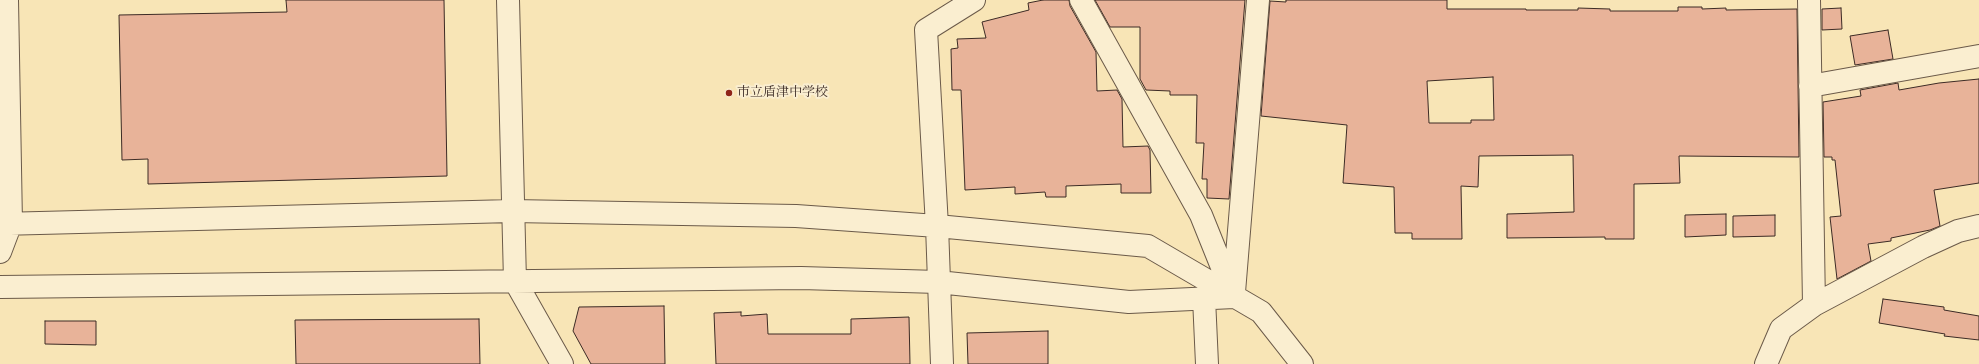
<!DOCTYPE html>
<meta charset="utf-8">
<style>
body{margin:0}
canvas{display:block;background:#f8e5b6}
</style>
<canvas width="1979" height="364"></canvas>
<script>
const context = document.querySelector('canvas').getContext('2d');
context.lineJoin = 'round';
function fillPath(path, color) {
  context.fillStyle = color;
  context.fill(path, 'evenodd');
}
function toPath(rows) {
  const path = new Path2D();
  for (const r of rows) {
    path.moveTo(r[0], r[1]);
    for (let i = 2; i < r.length; i += 2) path.lineTo(r[i], r[i + 1]);
  }
  return path;
}
function trace(path, color, width, dash) {
  context.strokeStyle = color;
  context.lineWidth = width;
  context.lineCap = dash ? 'butt' : 'round';
  context.setLineDash(dash || []);
  context.stroke(path);
}
function drawText(font, color, halo, rows, align = 'center') {
  context.font = font + ' "IM FELL French Canon","Noto Serif JP",serif';
  context.lineWidth = 4;
  context.setLineDash([]);
  context.textBaseline = 'middle';
  context.strokeStyle = halo;
  context.fillStyle = color;
  for (const [text, x, y, turn = 0] of rows) {
    context.save();
    context.translate(x, y);
    context.rotate((+turn || 0) * Math.PI / 180);
    context.textAlign = isNaN(turn) ? turn : align;
    if (halo) context.strokeText(text, 0, 0);
    context.fillText(text, 0, 0);
    context.restore();
  }
}
const building = toPath([
 [286,0,444,0,447,176,148,184,148,159,122,160,119,15,287,12,286,0],
 [1043,0,1069,0,1070,6,1096,52,1097,91,1117,90,1122,99,1123,147,1148,146,1150,150,1151,193,1121,193,1121,184,1066,186,1066,197,1046,197,1045,192,1015,194,1015,187,965,190,961,90,952,90,951,49,958,48,957,39,986,38,982,22,1029,10,1028,3,1043,0],
 [1095,0,1245,0,1229,199,1207,198,1207,179,1202,179,1204,143,1196,143,1197,95,1170,95,1170,91,1146,90,1140,79,1140,27,1110,27,1095,0],
 [1286,0,1447,0,1447,9,1526,9,1526,10,1578,10,1578,8,1610,9,1610,11,1678,11,1678,7,1702,7,1702,9,1726,8,1726,10,1797,9,1799,157,1679,156,1680,183,1634,184,1634,239,1605,239,1605,237,1507,238,1507,214,1574,212,1573,155,1479,156,1478,187,1461,186,1462,239,1412,239,1412,233,1395,233,1394,187,1343,183,1347,125,1261,116,1270,1,1286,2,1286,0],
 [1493,77,1494,120,1471,120,1471,123,1429,123,1427,81,1493,77],
 [1841,8,1842,29,1822,30,1822,9,1841,8],
 [1888,30,1893,59,1855,65,1850,36,1888,30],
 [1979,79,1979,183,1934,190,1940,226,1930,230,1891,238,1891,241,1868,244,1871,261,1837,279,1830,217,1841,216,1835,160,1832,160,1832,157,1824,157,1823,102,1861,96,1860,90,1898,83,1899,90,1939,83,1979,79],
 [1726,214,1726,235,1685,237,1685,215,1726,214],
 [1775,215,1775,236,1733,237,1733,216,1775,215],
 [1883,299,1944,307,1944,310,1979,316,1979,340,1944,336,1945,334,1879,323,1883,299],
 [664,306,665,364,591,364,573,331,579,307,664,306],
 [741,312,741,316,767,314,768,334,851,334,851,319,909,317,910,364,716,364,714,313,741,312],
 [479,319,480,364,296,364,295,320,479,319],
 [45,321,96,321,96,345,45,344,45,321],
 [1048,331,1048,364,968,364,967,333,1048,331]
]);
fillPath(building, '#e8b399');
trace(building, '#3c2b25', 1);
const minor = toPath([
 [508,0,515,281,562,364],
 [1081,0,1201,215,1234,297],
 [1809,0,1814,305],
 [1810,86,1979,56],
 [0,224,512,211,796,216,937,226,1148,246,1261,312,1302,364],
 [0,252,11,223,7,0],
 [0,287,801,278,938,282,1129,302,1234,297],
 [1234,292,1258,0],
 [1204,298,1207,364],
 [942,364,937,226,926,30,974,0],
 [1766,364,1781,329,1814,305,1923,247,1958,231,1979,226]
]);
trace(minor, '#6b5a49', 24);
trace(minor, '#faeed0', 22);
for (const [x, y, r, color] of [
 [729,93,4,"#8f2418"]
]) {
  const dot = new Path2D();
  dot.arc(x, y, r, 0, 2 * Math.PI);
  context.fillStyle = color;
  context.fill(dot);
  trace(dot, '#faeed0', 1.5);
}
drawText('13px', '#3c2b25', '#faeed0', [
 ["市立盾津中学校",737,93]
], 'left');
</script>
